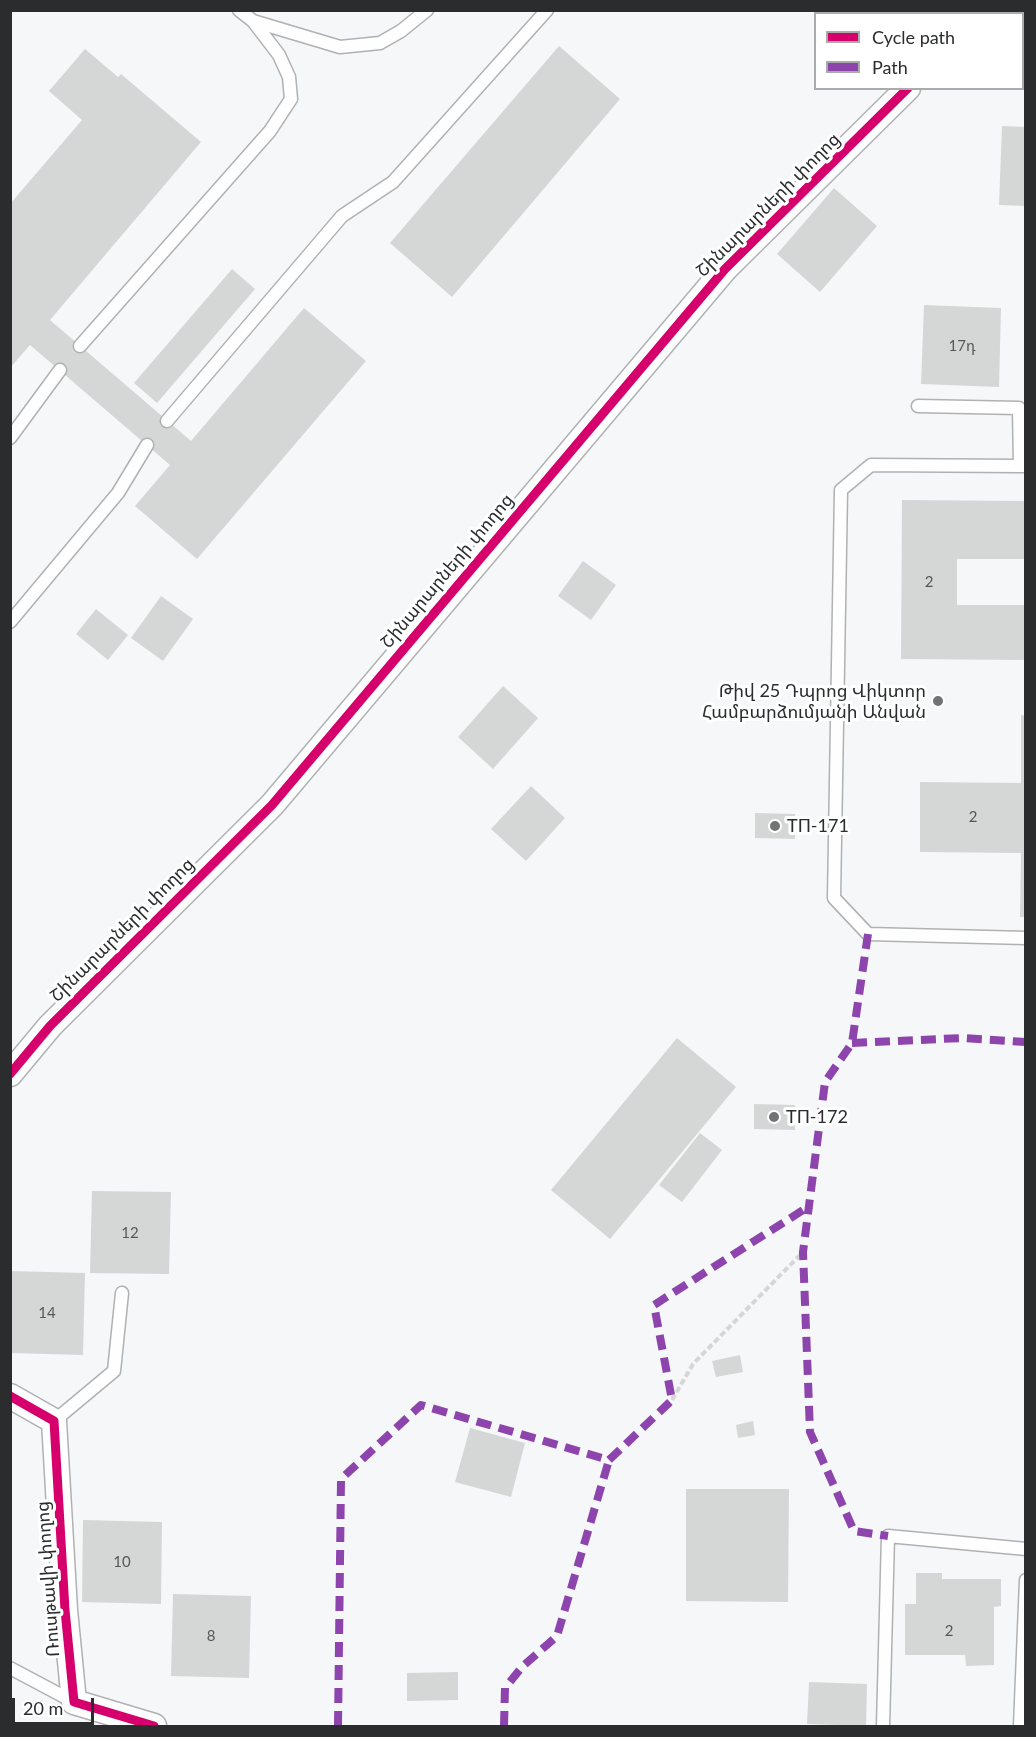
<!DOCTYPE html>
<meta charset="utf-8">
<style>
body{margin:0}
#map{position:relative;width:1036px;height:1737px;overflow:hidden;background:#f5f7f9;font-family:Lato,sans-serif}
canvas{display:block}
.frame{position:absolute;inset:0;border:12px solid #2a2c2d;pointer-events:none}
.legend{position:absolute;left:814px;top:12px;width:210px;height:78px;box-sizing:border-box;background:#fff;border:2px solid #aaabab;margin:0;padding:8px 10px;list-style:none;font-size:18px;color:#2a2c2d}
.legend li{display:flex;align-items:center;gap:12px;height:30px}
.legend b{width:30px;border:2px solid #aaabab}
.scale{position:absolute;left:12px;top:1698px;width:82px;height:27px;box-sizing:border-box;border:3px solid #2a2c2d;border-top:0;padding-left:8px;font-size:18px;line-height:21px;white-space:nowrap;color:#2a2c2d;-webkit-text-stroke:4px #fff;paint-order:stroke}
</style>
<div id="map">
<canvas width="1036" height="1737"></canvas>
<div class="frame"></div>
<ul class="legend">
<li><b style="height:8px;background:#d6006c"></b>Cycle path</li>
<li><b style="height:8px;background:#8e44ad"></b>Path</li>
</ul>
<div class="scale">20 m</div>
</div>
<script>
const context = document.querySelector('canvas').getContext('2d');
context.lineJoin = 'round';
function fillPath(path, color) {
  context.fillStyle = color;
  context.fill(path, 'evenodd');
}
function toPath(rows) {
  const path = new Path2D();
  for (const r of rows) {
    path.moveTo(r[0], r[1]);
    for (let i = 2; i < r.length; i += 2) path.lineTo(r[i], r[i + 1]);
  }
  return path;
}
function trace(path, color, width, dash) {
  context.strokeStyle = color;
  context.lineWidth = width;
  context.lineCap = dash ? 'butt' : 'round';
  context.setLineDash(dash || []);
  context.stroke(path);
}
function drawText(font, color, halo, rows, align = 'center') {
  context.font = font + ' Lato,"Noto Sans Armenian",sans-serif';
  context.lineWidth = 6;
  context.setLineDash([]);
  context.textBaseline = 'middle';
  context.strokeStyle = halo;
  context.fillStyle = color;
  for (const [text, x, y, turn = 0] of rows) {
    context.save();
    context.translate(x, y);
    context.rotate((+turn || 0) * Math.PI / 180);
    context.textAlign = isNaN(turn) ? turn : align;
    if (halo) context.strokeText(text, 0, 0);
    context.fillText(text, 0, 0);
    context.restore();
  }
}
fillPath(toPath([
 [559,46,620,99,452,297,390,243],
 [85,49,118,77,121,74,201,142,50,320,191,441,304,308,366,361,197,559,135,506,170,465,30,345,10,368,10,204,82,120,49,91],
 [1002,126,1026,127,1026,206,999,205],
 [834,188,877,226,820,292,777,254],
 [232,269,255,289,157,403,134,383],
 [924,305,1001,308,999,387,921,384],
 [902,500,1026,501,1026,559,957,559,957,605,1026,605,1026,660,901,659],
 [583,561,616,585,591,620,558,596],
 [161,596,193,619,163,661,131,638],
 [96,609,128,635,108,660,76,634],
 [503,686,538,718,493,769,458,737],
 [1021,715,1026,716,1026,917,1020,917,1021,853,920,852,920,782,1021,783],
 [531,786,565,818,526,861,491,829],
 [755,813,795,814,795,839,755,838],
 [677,1038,736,1087,610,1239,551,1190],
 [754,1104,795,1105,795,1130,754,1129],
 [700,1133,722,1150,682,1202,659,1185],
 [92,1191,171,1192,169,1274,90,1273],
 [10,1271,85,1273,83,1355,10,1353],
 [740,1355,743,1372,716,1377,712,1361],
 [753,1421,755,1435,738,1438,736,1425],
 [470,1428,525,1443,511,1497,455,1482],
 [686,1489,789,1489,788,1602,686,1601],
 [83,1520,162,1522,161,1604,82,1602],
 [916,1573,942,1573,942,1579,1001,1579,1001,1606,994,1607,994,1665,966,1666,965,1655,905,1655,905,1604,916,1604],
 [173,1594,251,1596,249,1678,171,1676],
 [458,1672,458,1700,407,1701,407,1673],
 [809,1682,867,1684,866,1726,807,1724]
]), '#d5d7d7');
const lane = toPath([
 [253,21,340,47,380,43,401,31,427,10],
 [80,346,270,131,291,99,289,77,279,55,253,21,239,10],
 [918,406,1019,408,1020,466,1026,466],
 [167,421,342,216,393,182,547,10],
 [10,438,60,370],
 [1020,466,871,465,841,490,834,898,868,934,1026,938],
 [10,622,118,493,147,445],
 [54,1421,114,1371,122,1293],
 [10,1668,74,1702],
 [883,1726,888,1536,1026,1549],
 [1020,1726,1026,1580]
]);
const street = toPath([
 [984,14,987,10],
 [10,1074,50,1026,272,805,725,269,908,88],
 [10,1396,54,1421,65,1610,74,1702,154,1726]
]);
trace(lane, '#b0b1b3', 15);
trace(street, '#b0b1b3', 27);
trace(toPath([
 [672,1400,693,1364,803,1252]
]), '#d6d6d6', 4, [6, 3]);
trace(lane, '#fefefe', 12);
trace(street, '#fefefe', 24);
trace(toPath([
 [868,934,852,1043,825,1082,803,1252,810,1432,854,1531,888,1536],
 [852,1043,963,1038,1026,1042],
 [338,1726,341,1479,421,1405,609,1460,672,1400,654,1305,811,1205],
 [504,1726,505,1688,522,1667,557,1636,609,1460]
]), '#8e44ad', 8, [15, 8]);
trace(toPath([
 [10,1074,50,1026,272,805,725,269,908,88],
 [10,1396,54,1421,65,1610,74,1702,154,1726]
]), '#d6006c', 9);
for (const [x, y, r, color] of [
 [938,701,6,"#717374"],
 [775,826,6,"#717374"],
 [774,1117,6,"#717374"]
]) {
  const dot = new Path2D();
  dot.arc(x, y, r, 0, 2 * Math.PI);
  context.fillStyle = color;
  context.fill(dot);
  trace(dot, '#fff', 2);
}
drawText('15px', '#555758', null, [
 ["17դ",962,346],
 ["2",929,582],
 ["2",973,817],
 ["12",130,1233],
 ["14",47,1313],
 ["10",122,1562],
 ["2",949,1631],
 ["8",211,1636]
]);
drawText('18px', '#2a2c2d', '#fff', [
 ["Շինարարների փողոց",768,205,-45],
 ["Շինարարների փողոց",447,571,-50],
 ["Շինարարների փողոց",122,930,-45],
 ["Ռուսթավի փողոց",48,1579,-94]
]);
drawText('18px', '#2a2c2d', '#fff', [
 ["Թիվ 25 Դպրոց Վիկտոր",926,691,"right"],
 ["Համբարձումյանի Անվան",926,712,"right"],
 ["ТП-171",787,826],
 ["ТП-172",786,1117]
], 'left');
</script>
